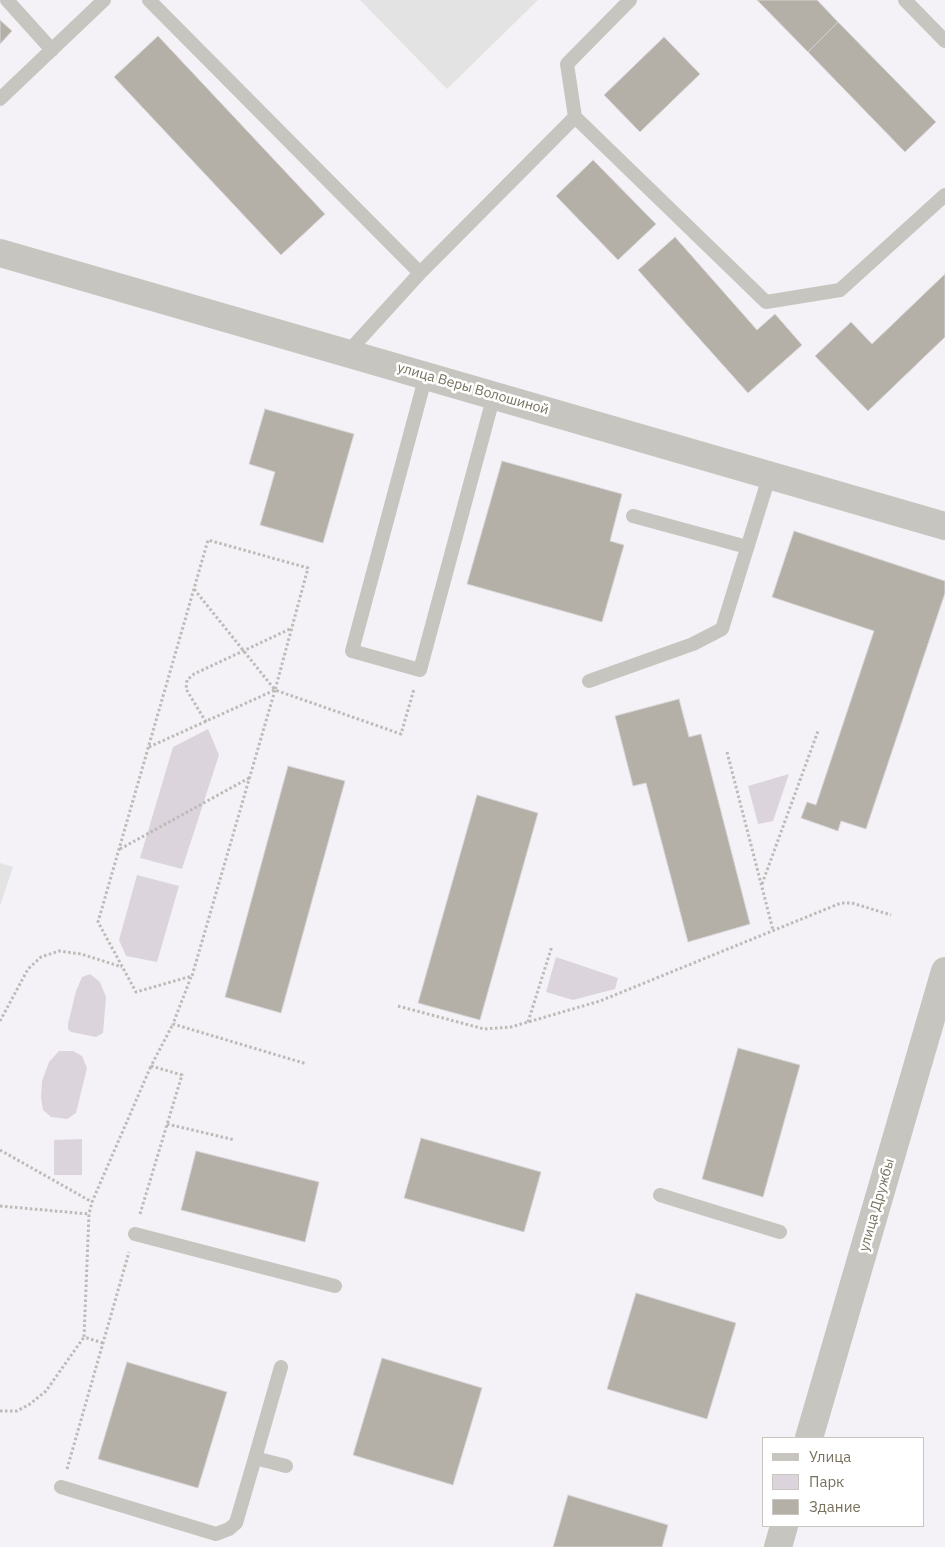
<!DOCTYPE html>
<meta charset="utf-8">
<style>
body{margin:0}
#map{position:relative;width:945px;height:1547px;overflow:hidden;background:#f4f2f6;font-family:"IBM Plex Sans",sans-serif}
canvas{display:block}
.legend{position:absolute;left:762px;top:1437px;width:162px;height:90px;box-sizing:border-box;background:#fff;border:1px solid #c9c6bf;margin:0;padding:6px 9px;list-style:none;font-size:15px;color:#77715e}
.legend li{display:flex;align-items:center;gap:10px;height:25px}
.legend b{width:25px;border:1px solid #c9c6bf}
</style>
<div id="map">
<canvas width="945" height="1547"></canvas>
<ul class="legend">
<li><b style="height:6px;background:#c6c5bf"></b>Улица</li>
<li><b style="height:14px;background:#dcd4dc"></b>Парк</li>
<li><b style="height:14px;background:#b4b0a7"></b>Здание</li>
</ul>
</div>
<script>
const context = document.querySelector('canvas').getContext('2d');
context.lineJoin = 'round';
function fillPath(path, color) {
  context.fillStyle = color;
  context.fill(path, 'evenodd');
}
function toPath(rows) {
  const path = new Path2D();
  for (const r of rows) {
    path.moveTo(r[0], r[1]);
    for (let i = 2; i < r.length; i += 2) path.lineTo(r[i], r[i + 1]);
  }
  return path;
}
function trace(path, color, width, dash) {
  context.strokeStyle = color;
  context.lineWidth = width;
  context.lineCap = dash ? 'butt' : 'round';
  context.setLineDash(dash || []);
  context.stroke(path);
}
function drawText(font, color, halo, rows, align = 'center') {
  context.font = font + ' "IBM Plex Sans",sans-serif';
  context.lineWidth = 5;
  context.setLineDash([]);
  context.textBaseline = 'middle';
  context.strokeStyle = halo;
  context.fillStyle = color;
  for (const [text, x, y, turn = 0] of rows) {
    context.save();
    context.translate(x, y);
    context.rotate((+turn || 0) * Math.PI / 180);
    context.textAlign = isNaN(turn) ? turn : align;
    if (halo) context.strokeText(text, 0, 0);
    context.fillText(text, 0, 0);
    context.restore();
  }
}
fillPath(toPath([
 [360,0,538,0,447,89],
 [0,863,13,867,0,906]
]), '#e4e3e3');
fillPath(toPath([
 [208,729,219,755,182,869,140,858,173,747],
 [789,774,773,821,758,824,748,786],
 [137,875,179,886,157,962,126,956,119,940],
 [556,957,618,978,615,989,573,1000,546,992],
 [90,974,100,982,106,997,103,1033,96,1037,71,1032,68,1029,68,1024,76,991,82,977],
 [59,1051,73,1051,82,1056,87,1068,76,1113,67,1119,51,1117,43,1110,41,1098,42,1081,49,1062],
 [82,1139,82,1175,54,1175,54,1140]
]), '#dcd4dc');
const building = toPath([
 [757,0,817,0,838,22,808,52,757,0],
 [0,20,12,31,0,44,0,20],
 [838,22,936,122,905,152,808,52,838,22],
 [158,36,325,214,281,255,114,77,158,36],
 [664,37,700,74,640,132,604,95,664,37],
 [593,160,656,224,618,260,556,196,593,160],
 [675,237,757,330,775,314,802,345,748,393,638,270,675,237],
 [945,274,945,337,868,411,815,356,851,322,872,344,945,274],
 [265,409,354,434,323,543,260,525,275,472,249,464,265,409],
 [502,461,622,494,610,541,624,545,602,622,467,584,502,461],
 [794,531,945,581,945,593,866,829,841,821,838,831,801,818,807,802,816,805,874,631,772,597,794,531],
 [679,699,689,737,701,734,750,924,688,942,646,783,633,786,615,716,679,699],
 [288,766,345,781,281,1013,225,997,288,766],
 [477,795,538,813,480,1020,418,1003,477,795],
 [738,1048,800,1065,763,1197,702,1179,738,1048],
 [421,1138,541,1172,524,1232,404,1198,421,1138],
 [196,1151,319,1182,305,1242,181,1210,196,1151],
 [636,1293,736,1323,707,1419,607,1389,636,1293],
 [382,1358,482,1388,453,1485,353,1455,382,1358],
 [127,1362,227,1392,198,1488,98,1459,127,1362],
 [568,1495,668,1525,662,1547,553,1547,568,1495]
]);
fillPath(building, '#b4b0a7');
trace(building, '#d6d5d7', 1);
trace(toPath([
 [275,690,192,976,136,992,98,922,208,540,308,568,275,690,401,734,414,689],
 [206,722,186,689,187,680,194,674,292,628],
 [149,747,275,690,194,589],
 [727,752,773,930],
 [120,849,249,778],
 [762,884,818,731],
 [191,977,173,1024,307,1064],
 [398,1006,484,1029,511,1027,600,1001,841,903,852,903,891,915],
 [0,1021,28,969,41,957,59,951,81,954,122,967],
 [528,1022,552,946],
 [167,1124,235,1140],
 [0,1150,92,1202],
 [0,1206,89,1214],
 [140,1214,182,1075,151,1066,173,1024],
 [103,1343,84,1337,89,1214,92,1202,151,1066],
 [0,1411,17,1411,30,1404,46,1391,84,1337],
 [67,1469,129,1252]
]), '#bcbbb7', 3, [2.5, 2.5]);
trace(toPath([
 [7,0,52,50],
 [149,0,420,273],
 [905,0,945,41],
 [0,99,104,0],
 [575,117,766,302,840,290,945,195],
 [348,352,420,273,575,117,567,64,630,0],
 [426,375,352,651,420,670,494,395],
 [633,516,747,547],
 [589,681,693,644,722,629,770,474],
 [660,1195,780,1232],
 [135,1234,335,1286],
 [281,1367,255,1458,286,1466],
 [61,1487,216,1534,229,1529,236,1523,255,1458]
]), '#c6c5bf', 14);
trace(toPath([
 [0,253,945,526],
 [809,1438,945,971],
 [778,1547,784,1526]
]), '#c6c5bf', 28);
drawText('14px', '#77715e', '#fff', [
 ["улица Веры Волошиной",473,389,16],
 ["улица Дружбы",877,1205,-74]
]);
</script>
